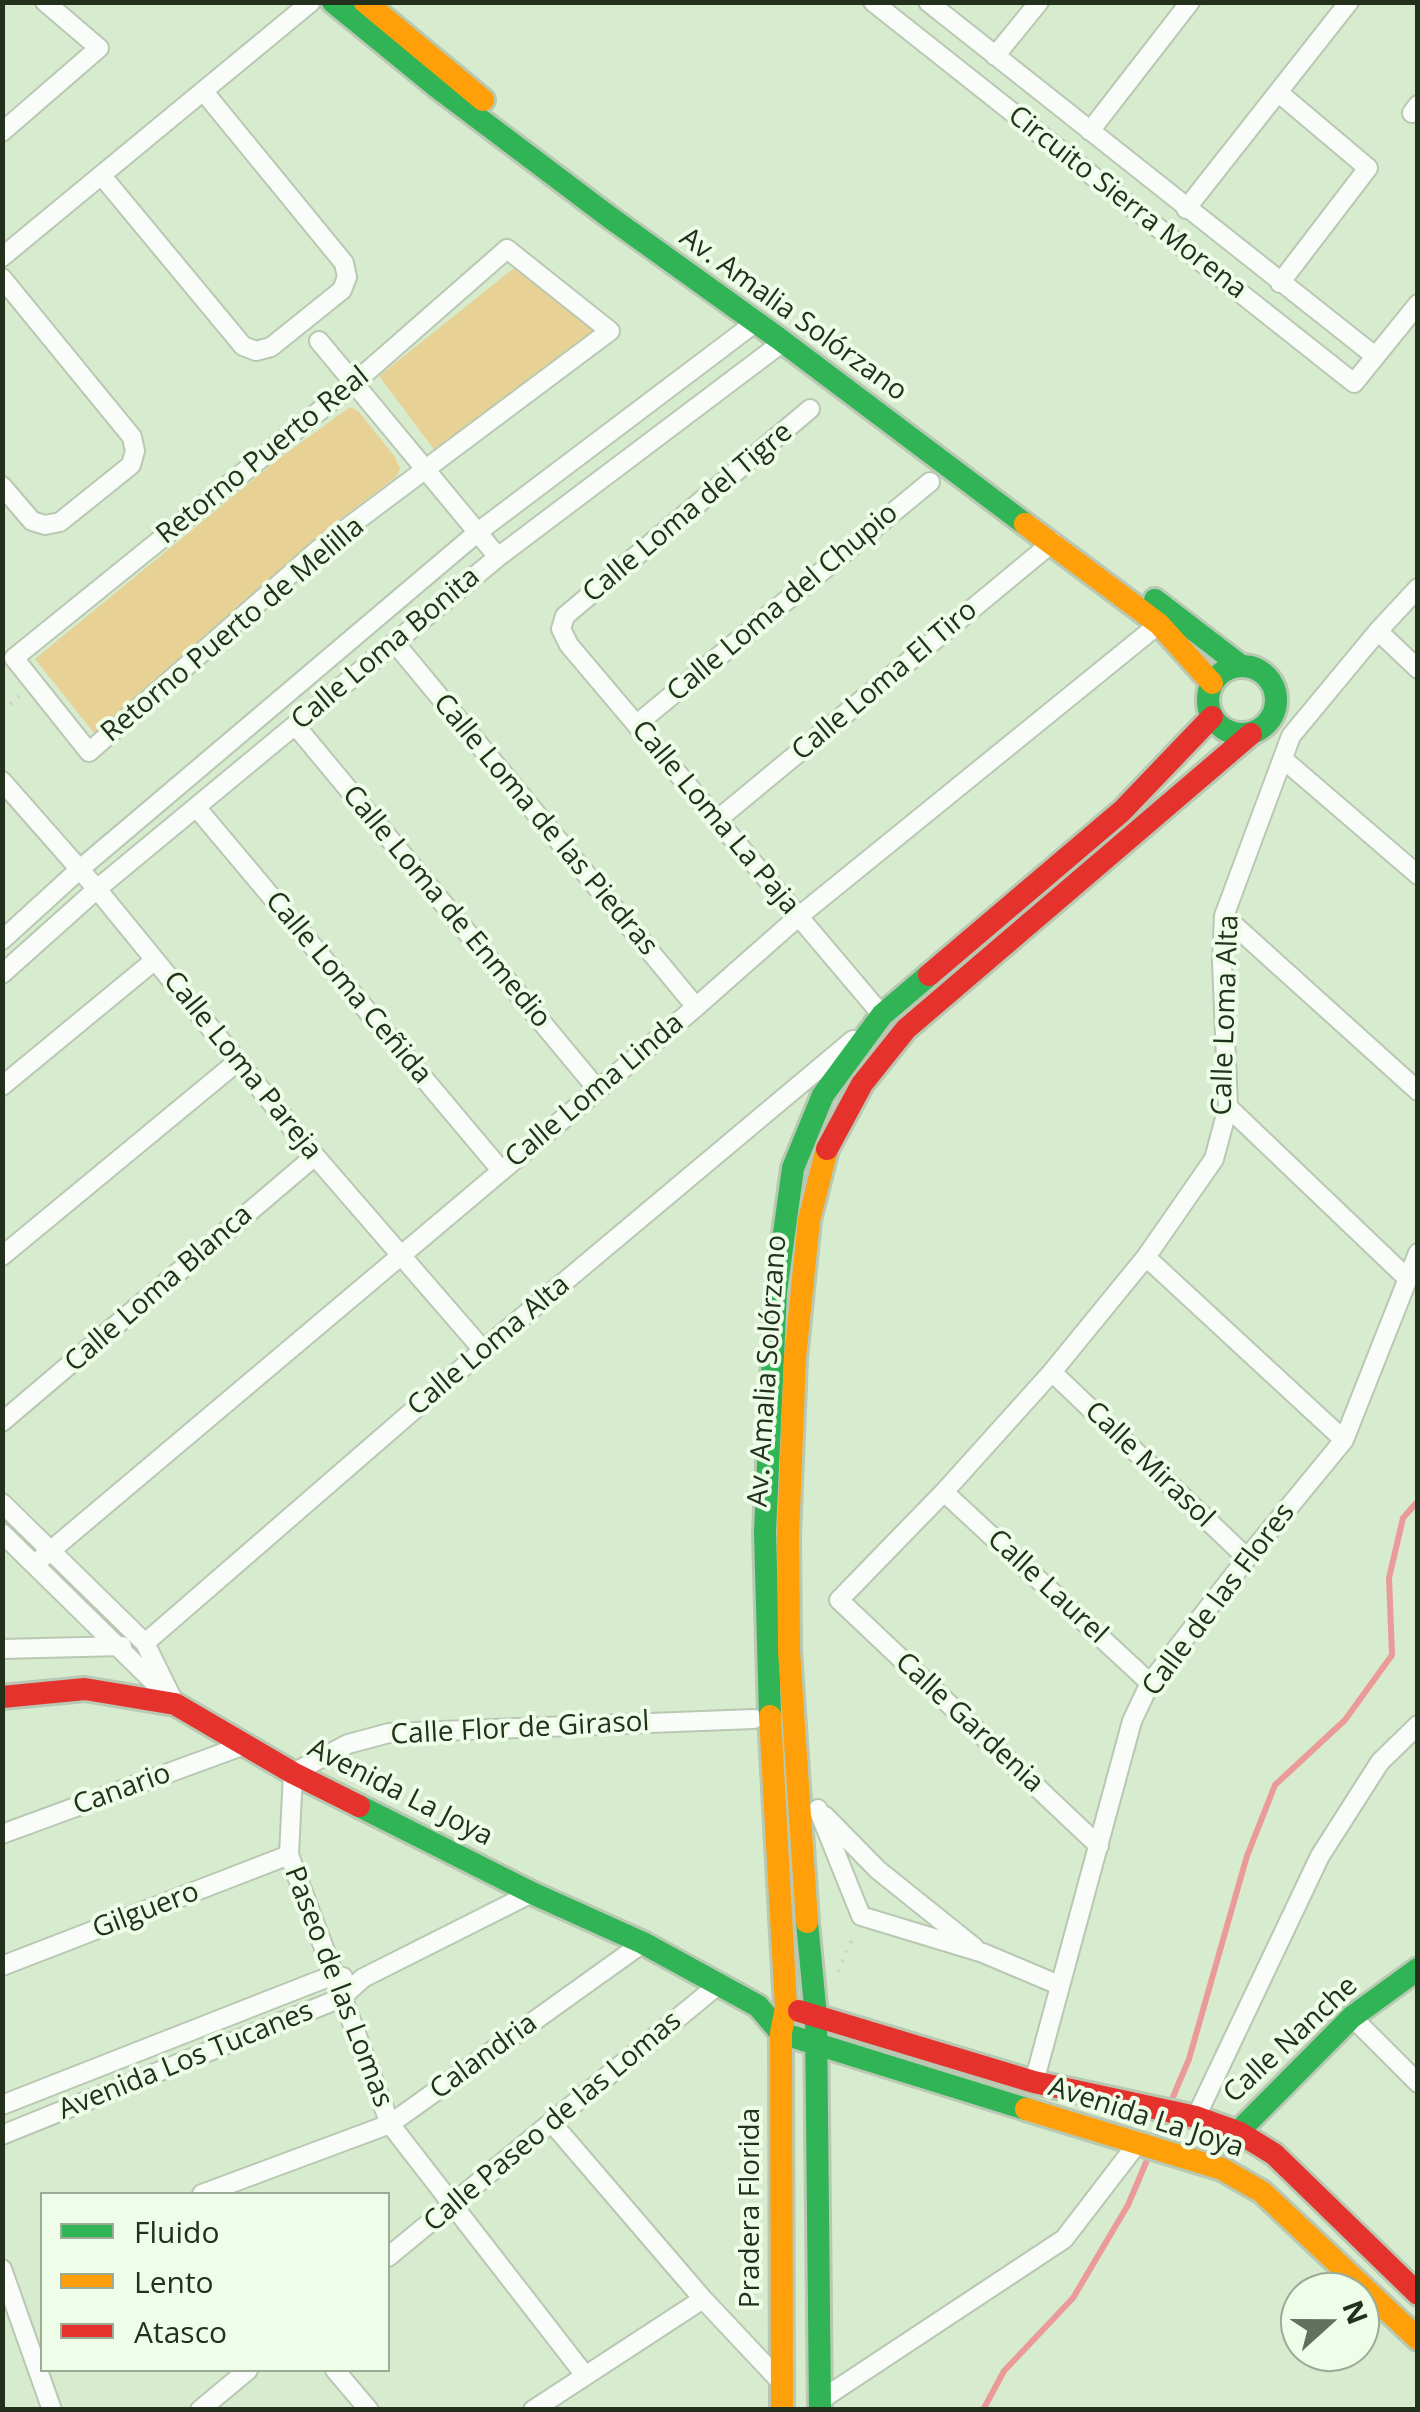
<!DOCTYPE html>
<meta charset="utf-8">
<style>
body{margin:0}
#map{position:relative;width:1420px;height:2412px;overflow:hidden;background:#d7ebcf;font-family:"Open Sans",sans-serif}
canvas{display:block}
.frame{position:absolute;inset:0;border:5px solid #22301c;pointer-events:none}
.legend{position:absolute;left:40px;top:2192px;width:350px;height:180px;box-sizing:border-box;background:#eefde8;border:2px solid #9cab96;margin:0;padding:12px 18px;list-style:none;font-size:30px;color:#22301c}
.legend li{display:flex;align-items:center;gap:20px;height:50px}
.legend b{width:50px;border:2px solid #9cab96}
.north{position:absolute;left:1280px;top:2272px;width:100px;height:100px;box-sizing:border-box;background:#eefde8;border:2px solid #9cab96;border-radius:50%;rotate:69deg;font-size:28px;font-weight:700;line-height:40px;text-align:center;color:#22301c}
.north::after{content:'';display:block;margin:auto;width:35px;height:45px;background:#61715b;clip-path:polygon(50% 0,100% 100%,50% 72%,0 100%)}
</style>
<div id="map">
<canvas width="1420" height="2412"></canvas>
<div class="frame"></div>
<ul class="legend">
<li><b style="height:12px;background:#30b455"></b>Fluido</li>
<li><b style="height:12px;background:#ff9f0a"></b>Lento</li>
<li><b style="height:12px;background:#e5322d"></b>Atasco</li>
</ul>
<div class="north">N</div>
</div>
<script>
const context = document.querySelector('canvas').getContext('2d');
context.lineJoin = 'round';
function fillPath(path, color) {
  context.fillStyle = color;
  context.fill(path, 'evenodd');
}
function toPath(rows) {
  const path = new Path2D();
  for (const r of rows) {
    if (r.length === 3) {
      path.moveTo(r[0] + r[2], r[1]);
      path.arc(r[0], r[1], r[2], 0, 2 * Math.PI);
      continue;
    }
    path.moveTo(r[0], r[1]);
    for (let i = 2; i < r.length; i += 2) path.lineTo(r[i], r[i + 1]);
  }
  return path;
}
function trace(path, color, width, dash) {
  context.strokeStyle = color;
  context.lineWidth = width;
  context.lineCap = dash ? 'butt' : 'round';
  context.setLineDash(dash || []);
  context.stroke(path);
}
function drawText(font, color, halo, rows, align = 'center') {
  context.font = font + ' "Open Sans",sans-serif';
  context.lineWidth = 8;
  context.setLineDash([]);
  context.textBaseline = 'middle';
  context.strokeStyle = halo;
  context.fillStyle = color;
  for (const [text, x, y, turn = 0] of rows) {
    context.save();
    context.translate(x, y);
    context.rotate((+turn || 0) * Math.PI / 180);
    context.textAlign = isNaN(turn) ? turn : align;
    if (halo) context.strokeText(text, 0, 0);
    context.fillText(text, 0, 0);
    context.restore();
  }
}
fillPath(toPath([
 [518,265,596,329,436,452,379,376],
 [350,407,358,411,395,457,400,469,396,477,313,540,98,738,35,659,277,460]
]), '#e7d194');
trace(toPath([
 [1170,2104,1189,2059,1247,1856,1275,1785,1345,1720,1392,1655,1389,1578,1403,1518,1418,1501],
 [1154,2141,1165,2116],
 [983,2410,1004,2371,1073,2298,1128,2205,1150,2153]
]), '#ea9a98', 6);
const street = toPath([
 [873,2,1354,383,1418,304],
 [928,2,1375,356],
 [995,56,1039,2],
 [1279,93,1368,168,1280,283],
 [1412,113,1418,105],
 [1090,131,1190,2],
 [2,132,99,48,45,2],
 [102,176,243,346,256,351,271,347,342,290,347,277,344,263,204,92],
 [1186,209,1349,2],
 [507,249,610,331,319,549,89,752,14,658,354,383,507,249],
 [2,257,311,2],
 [2,278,132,437,135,451,131,465,60,522,45,525,32,521,2,486],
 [319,341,498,557],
 [810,409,565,616,561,629,569,645,882,1015,876,1020],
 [1378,631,1418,669],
 [395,643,696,1007],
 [637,724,930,482],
 [295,725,598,1090],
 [1283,759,1418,875],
 [2,781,97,889,315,1156,483,1350],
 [196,807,500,1169],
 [717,820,1053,542],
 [1224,916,1418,1091],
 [2,940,80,869,478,532,756,322],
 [2,974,97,889,498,557,783,342],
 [2,1086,155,960],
 [1228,1107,1408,1279],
 [2,1256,237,1062],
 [1146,1257,1344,1440],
 [1052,1372,1247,1558],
 [2,1422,315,1156],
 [944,1492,1150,1683],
 [2,1503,145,1643,175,1704],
 [2,1533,166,1694],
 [36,1563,696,1007,798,917,1159,624],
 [145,1643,483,1350,853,1040],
 [2,1649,122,1646],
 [818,1809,861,1916,983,1953,1059,1985],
 [825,1816,878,1870,974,1947],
 [2,1834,242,1746],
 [1099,1846,839,1600,944,1492,1052,1372,1146,1257,1214,1159,1228,1107,1222,962,1224,916,1291,736,1378,631,1418,588],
 [2,1966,289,1855],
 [1352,2017,1418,2083],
 [1034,2082,1132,1721,1150,1683,1247,1558,1344,1440,1418,1253],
 [2,2105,313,1983,332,1976,343,1977],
 [1196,2117,1320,1856,1380,1762,1418,1725],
 [552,2123,703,2299,781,2382],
 [2,2135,341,1998,363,1978,532,1893],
 [202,2194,390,2124,643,1943],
 [388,2257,718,1985],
 [2,2269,52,2410],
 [335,2370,369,2410],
 [584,2374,390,2124,289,1855,293,1773,348,1744,389,1733,754,1719],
 [819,2401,1064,2239,1137,2144],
 [200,2410,248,2370],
 [533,2410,703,2299]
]);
const fast = toPath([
 [333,2,437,87,608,216,778,338,1025,524],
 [1155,600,1241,666],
 [1242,700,34],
 [770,1716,765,1532,776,1292,793,1168,823,1095,882,1015,929,975],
 [359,1806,532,1893,643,1943,758,2006,781,2033,1026,2109],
 [807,1922,816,2017,820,2410],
 [1232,2146,1238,2132,1352,2017,1418,1969]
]);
const slow = toPath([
 [365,2,483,100],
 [1025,524,1159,624,1212,683],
 [770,1716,786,2007,781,2033,782,2410],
 [807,1922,789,1651,788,1536,795,1358,809,1220,827,1149],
 [1026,2109,1222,2169,1262,2192,1418,2339]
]);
const jam = toPath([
 [929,975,1122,811,1212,717],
 [827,1149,862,1084,906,1029,1251,734],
 [2,1697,85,1689,175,1704,293,1773,359,1806],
 [799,2011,1034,2082,1196,2117,1238,2132,1274,2154,1418,2294]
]);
trace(street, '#b8c8b2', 22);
trace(fast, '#b8c8b2', 28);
trace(slow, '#b8c8b2', 28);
trace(jam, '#b8c8b2', 28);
trace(toPath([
 [2,711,19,696],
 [838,1972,854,1935]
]), '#cdd2ca', 4, [2.5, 8]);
trace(street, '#f9fcf8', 18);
trace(fast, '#30b455', 22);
trace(slow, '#ff9f0a', 22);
trace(jam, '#e5322d', 22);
drawText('28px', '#22301c', '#eefde8', [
 ["Circuito Sierra Morena",1127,203,38],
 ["Av. Amalia Solórzano",793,315,36],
 ["Retorno Puerto Real",263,456,-39],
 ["Calle Loma del Tigre",688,513,-40],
 ["Calle Loma del Chupio",783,603,-40],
 ["Retorno Puerto de Melilla",233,630,-40],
 ["Calle Loma Bonita",386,649,-40],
 ["Calle Loma El Tiro",885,681,-40],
 ["Calle Loma La Paja",715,818,50],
 ["Calle Loma de las Piedras",545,825,50],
 ["Calle Loma de Enmedio",446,907,50],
 ["Calle Loma Ceñida",348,988,50],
 ["Calle Loma Alta",1226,1015,-88],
 ["Calle Loma Pareja",242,1066,51],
 ["Calle Loma Linda",595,1091,-40],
 ["Calle Loma Blanca",159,1289,-41],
 ["Calle Loma Alta",489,1346,-40],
 ["Av. Amalia Solórzano",768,1371,-86],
 ["Calle Mirasol",1149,1465,44],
 ["Calle Laurel",1047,1587,43],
 ["Calle de las Flores",1219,1600,-53],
 ["Calle Gardenia",969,1723,43],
 ["Calle Flor de Girasol",520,1729,-3],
 ["Canario",122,1790,-20],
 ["Avenida La Joya",400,1793,27],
 ["Gilguero",146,1911,-21],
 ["Paseo de las Lomas",338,1987,69],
 ["Calle Nanche",1291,2040,-43],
 ["Calandria",484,2057,-36],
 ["Avenida Los Tucanes",186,2061,-22],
 ["Avenida La Joya",1146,2118,18],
 ["Calle Paseo de las Lomas",553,2122,-40],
 ["Pradera Florida",751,2208,-90]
]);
</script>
